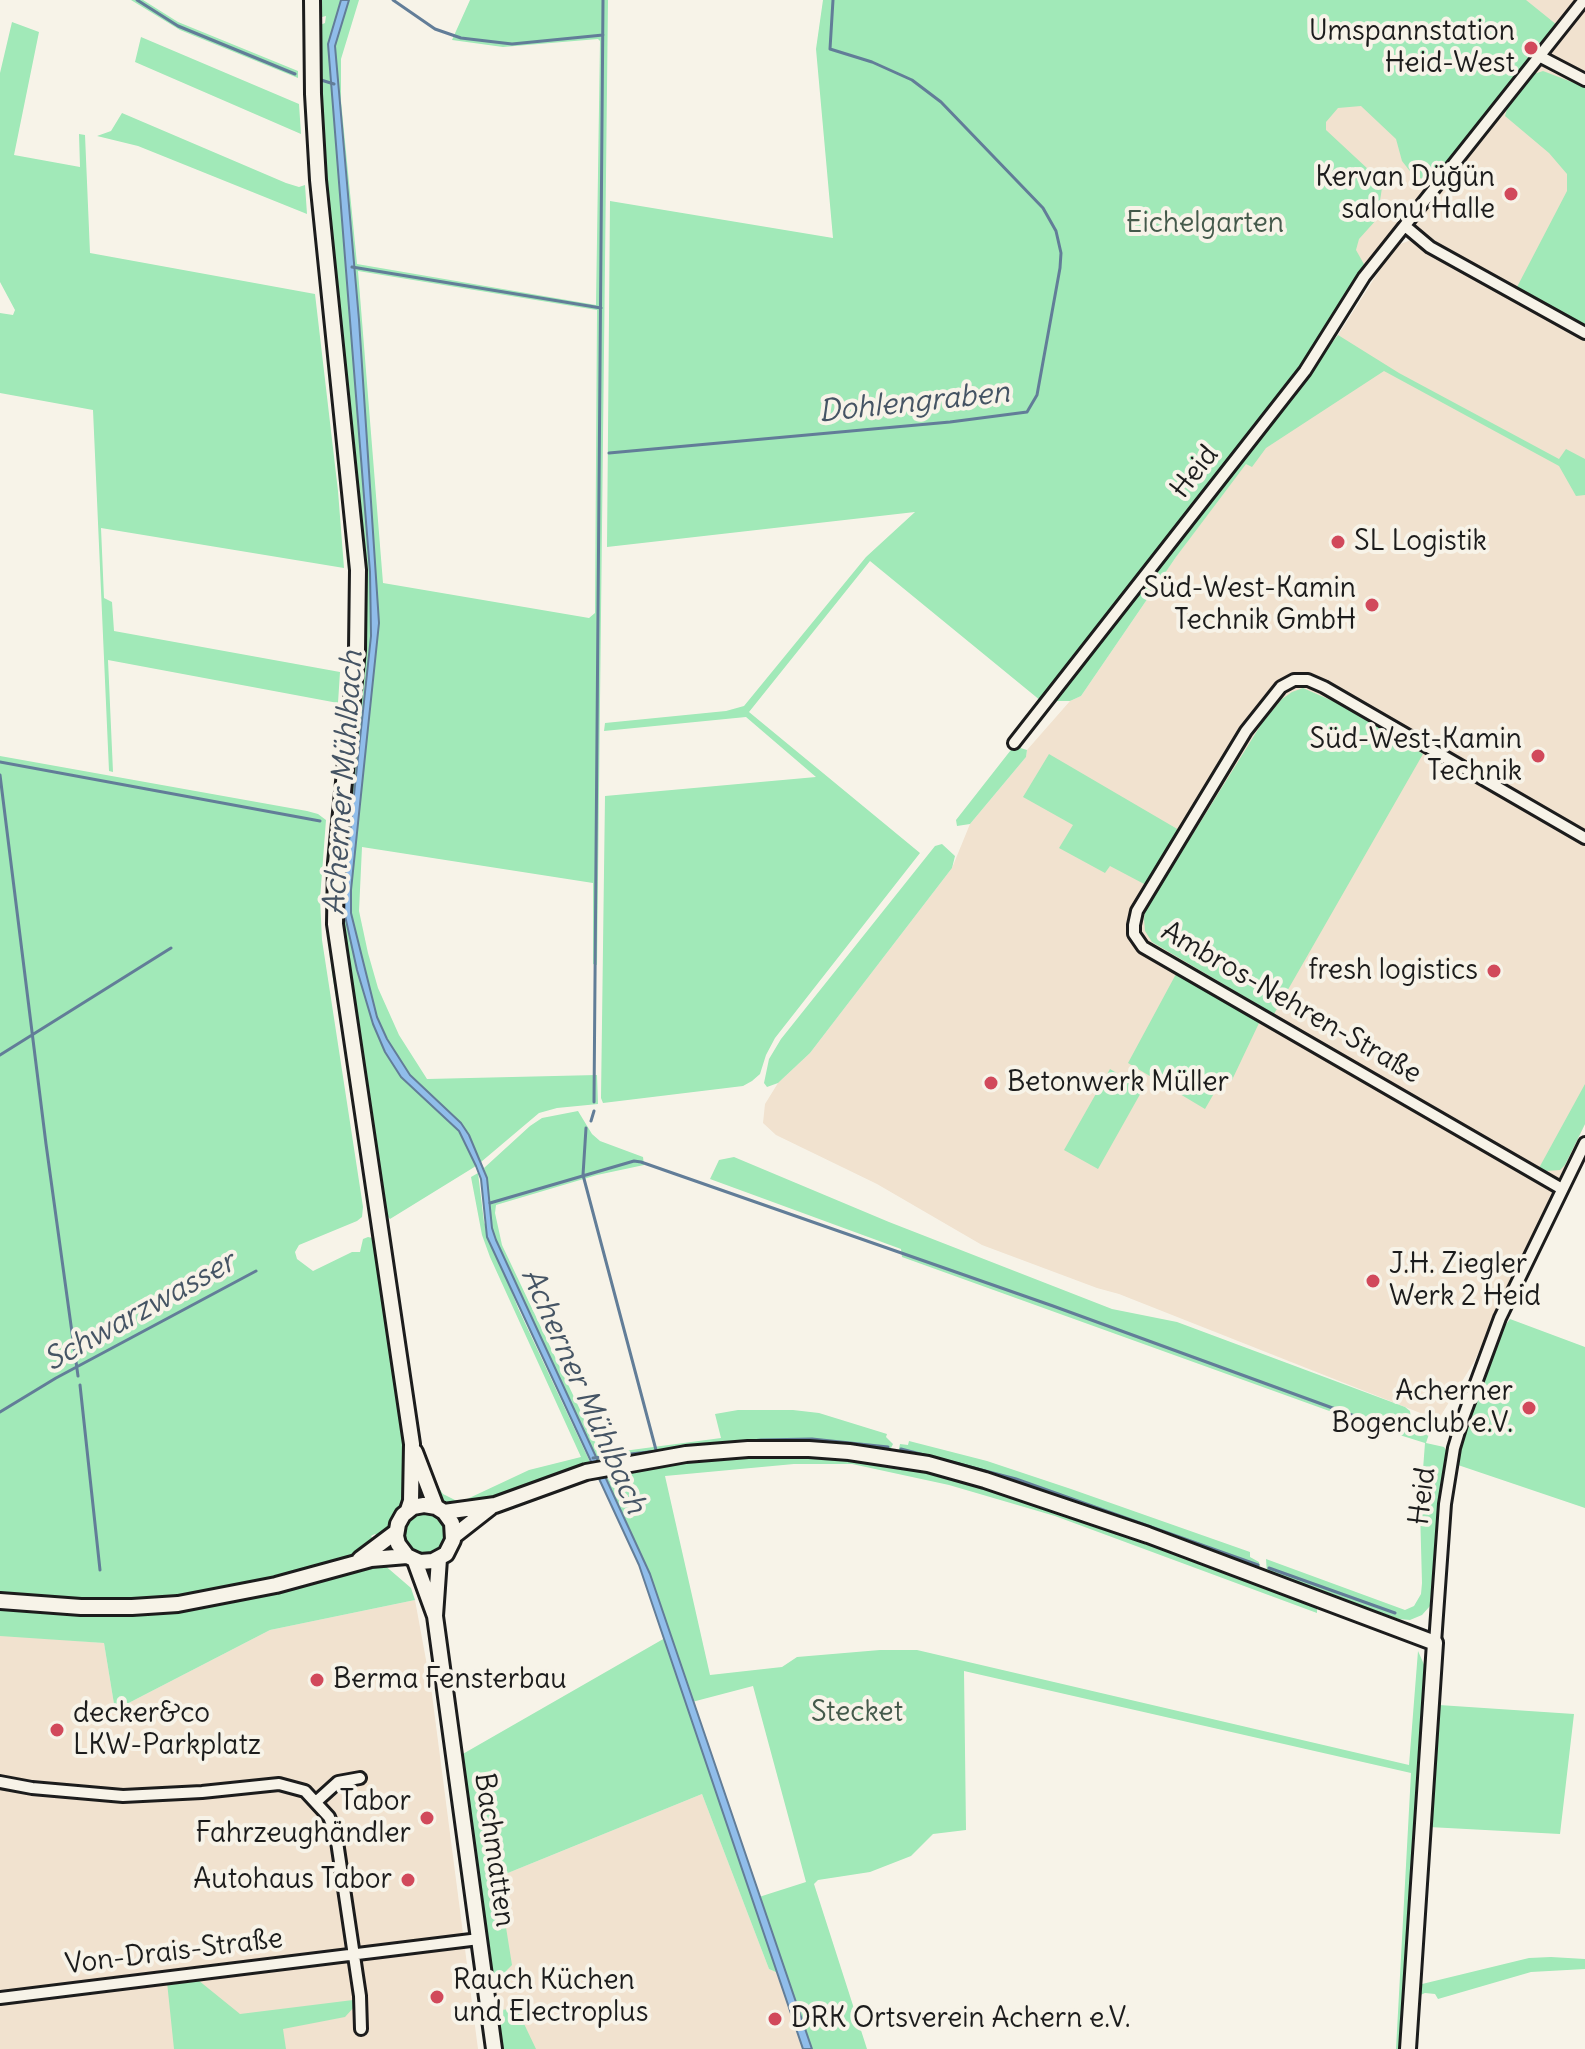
<!DOCTYPE html>
<meta charset="utf-8">
<style>
body{margin:0}
canvas{display:block;background:#f7f3e8}
</style>
<canvas width="1585" height="2049"></canvas>
<script>
const context = document.querySelector('canvas').getContext('2d');
context.lineJoin = 'round';
function fillPath(path, color) {
  context.fillStyle = color;
  context.fill(path, 'evenodd');
}
function toPath(rows) {
  const path = new Path2D();
  for (const r of rows) {
    if (r.length === 3) {
      path.moveTo(r[0] + r[2], r[1]);
      path.arc(r[0], r[1], r[2], 0, 2 * Math.PI);
      continue;
    }
    path.moveTo(r[0], r[1]);
    for (let i = 2; i < r.length; i += 2) path.lineTo(r[i], r[i + 1]);
  }
  return path;
}
function trace(path, color, width, dash) {
  context.strokeStyle = color;
  context.lineWidth = width;
  context.lineCap = dash ? 'butt' : 'round';
  context.setLineDash(dash || []);
  context.stroke(path);
}
function drawText(font, color, halo, rows, align = 'center') {
  context.font = font + ' Delius,sans-serif';
  context.lineWidth = 8;
  context.setLineDash([]);
  context.textBaseline = 'middle';
  context.strokeStyle = halo;
  context.fillStyle = color;
  for (const [text, x, y, turn = 0] of rows) {
    context.save();
    context.translate(x, y);
    context.rotate((+turn || 0) * Math.PI / 180);
    context.textAlign = isNaN(turn) ? turn : align;
    if (halo) context.strokeText(text, 0, 0);
    context.fillText(text, 0, 0);
    context.restore();
  }
}
fillPath(toPath([
 [1425,0,1585,0,1585,325,1444,248,1405,216,1365,266,1268,181],
 [1411,240,1431,255,1585,339,1585,1124,1474,1362,1438,1420,1119,1294,1097,1288,982,1245,877,1184,776,1135,763,1123,765,1104,778,1083,810,1053,952,868,970,824,1026,757,1027,750,1070,701,1081,696,1176,557,1338,335,1395,246],
 [415,1600,431,1687,478,2049,0,2049,0,1635,104,1643,115,1710,270,1630],
 [702,1794,769,1969,778,1973,803,2049,502,2049,495,1988,498,1877]
]), '#f1e2cf');
fillPath(toPath([
 [131,0,143,0,178,22,298,71,298,78,180,30],
 [303,0,309,0,327,311,355,611,333,848,372,1213,332,973,325,902,348,660,350,610,348,550,308,150],
 [315,0,341,0,328,44,370,572,371,636,344,888,373,1024,385,1052,401,1077,459,1131,476,1166,390,1219,384,1212,339,903,363,640,320,156,318,26,325,23,326,16,318,18],
 [349,0,359,0,341,59,341,101,357,264,596,305,600,41,598,39,503,47,452,40,470,0,608,0,597,965,593,964,593,883,362,847,359,911,368,953,378,988,399,1035,427,1079,597,1075,598,1104,557,1108,539,1113,481,1162,461,1123,409,1075,387,1039,377,1017,351,913,351,890,379,623,359,320,335,46],
 [358,271,597,310,595,613,589,618,383,583],
 [823,0,1526,0,1557,25,1436,175,1427,181,1413,175,1402,161,1396,139,1361,106,1338,108,1326,122,1326,130,1369,170,1382,188,1377,219,1359,239,1356,250,1365,266,1320,358,1338,335,1399,373,1559,459,1566,449,1585,459,1585,495,1576,496,1559,466,1384,371,1266,448,1252,467,1246,464,1176,557,1081,696,1070,701,1041,701,870,561,749,712,920,853,775,1038,766,1055,760,1074,752,1081,743,1086,603,1103,601,1098,605,796,816,777,746,717,604,731,605,723,726,711,744,706,866,557,915,512,607,547,610,201,833,238,816,49],
 [12,22,39,32,14,155,80,167,79,134,85,135,90,253,315,294,338,491,344,568,101,528,104,598,112,602,114,631,340,672,338,703,108,660,113,772,109,771,93,410,0,393,0,313,13,315,15,310,0,282,0,73],
 [141,37,299,104,301,134,135,62],
 [1543,71,1585,87,1585,325,1517,287,1567,191,1567,174,1549,153,1505,116,1507,109,1534,74],
 [122,113,286,183,299,187,305,185,307,214,138,146,97,136,111,131],
 [1303,688,1335,702,1423,754,1274,1014,1152,942,1145,931,1144,919,1145,911,1262,723,1282,699,1292,692],
 [1014,746,1027,750,1026,757,970,824,957,826,956,820],
 [1049,754,1179,830,1146,885,1110,866,1105,873,1059,848,1073,825,1023,797],
 [0,756,307,811,318,814,326,820,320,899,322,940,363,1207,362,1217,357,1221,299,1245,295,1252,297,1259,313,1271,352,1252,360,1252,363,1239,368,1237,377,1239,405,1423,408,1498,381,1539,375,1534,371,1536,376,1543,358,1553,332,1564,283,1577,178,1599,88,1602,0,1595],
 [942,844,955,856,952,868,810,1053,778,1083,767,1087,764,1083,769,1059,781,1039,935,846],
 [1176,974,1260,1021,1232,1080,1224,1076,1205,1109,1128,1063],
 [1110,1069,1143,1089,1098,1169,1064,1150],
 [1585,1084,1585,1124,1565,1165,1560,1170,1546,1171,1539,1168],
 [578,1111,592,1134,600,1141,643,1157,644,1165,597,1175,496,1205,495,1213,502,1245,601,1454,721,1438,715,1414,738,1410,793,1410,819,1413,887,1434,886,1437,893,1444,891,1448,887,1450,809,1442,671,1451,597,1460,496,1240,492,1228,487,1178,484,1168,530,1126,542,1118],
 [734,1157,889,1222,1112,1309,1177,1322,1405,1407,1410,1411,1411,1419,1409,1424,1403,1426,1429,1434,1426,1443,1444,1447,1448,1453,1437,1519,1430,1606,1422,1615,1410,1620,1399,1619,1267,1573,1266,1559,1405,1610,1414,1606,1421,1594,1422,1583,1420,1509,1425,1443,1371,1426,902,1257,901,1249,710,1179,719,1160],
 [478,1173,484,1222,518,1308,590,1462,491,1500,451,1509,438,1501,433,1479,443,1494,455,1500,465,1500,529,1470,581,1457,490,1257,482,1235,471,1177],
 [1510,1319,1585,1347,1585,1508,1458,1465,1464,1433,1481,1383,1504,1327],
 [909,1441,987,1461,1071,1489,1250,1552,1250,1557,1259,1562,1260,1567,1254,1569,898,1453,900,1444,908,1445],
 [761,1456,843,1456,941,1475,990,1489,1129,1535,1317,1605,1317,1613,1055,1516,949,1485,852,1464,794,1464,665,1476,710,1675,782,1667,797,1657,880,1650,917,1650,1409,1765,1418,1651,1426,1669,1402,2049,1396,2049,1411,1773,964,1671,966,1830,933,1834,911,1856,870,1872,818,1880,814,1884,867,2049,812,2049,759,1897,806,1882,753,1686,692,1702,650,1574,606,1477,675,1464],
 [425,1534,22],
 [382,1563,411,1588,415,1600,270,1630,115,1710,104,1643,0,1636,0,1607,97,1615,173,1611,259,1596],
 [665,1638,778,1973,769,1969,702,1794,498,1877,512,1965,506,1971,509,1988,495,1991,498,2010,517,2009,536,2049,499,2049,461,1755],
 [1439,1705,1574,1714,1560,1834,1429,1827,1436,1709],
 [1551,1957,1585,1959,1585,1969,1531,1972,1438,1999,1435,1994,1425,1993,1418,1996,1418,1985,1529,1958],
 [198,1980,240,2014,353,2000,354,2007,345,2017,283,2029,286,2049,174,2049,167,1982]
]), '#a1e9b8');
const water = toPath([
 [341,0,349,0,335,46,359,320,379,623,351,890,351,913,377,1017,387,1039,410,1075,461,1123,469,1135,487,1178,492,1228,496,1240,650,1574,812,2049,803,2049,639,1565,487,1237,481,1179,476,1166,459,1131,401,1077,385,1052,373,1024,357,970,344,911,344,888,371,636,370,572,328,44,341,0]
]);
fillPath(water, '#90bdea');
trace(water, '#627d98', 2);
trace(toPath([
 [137,0,178,26,295,74],
 [393,0,435,29,461,38,512,44,603,35],
 [321,80,334,84],
 [352,267,601,308],
 [609,453,950,422,1027,412,1037,395,1060,268,1061,253,1056,231,1043,208,941,102,912,80,872,62,830,49,833,0],
 [0,762,320,821],
 [0,775,46,1144,78,1376],
 [0,1055,171,948],
 [594,1102,603,0],
 [591,1121,594,1111],
 [586,1128,583,1175,656,1450],
 [490,1203,634,1161,641,1162,1053,1306,1371,1422],
 [80,1385,100,1570],
 [0,1412,56,1378,256,1271],
 [901,1449,1016,1479,1258,1565],
 [593,1458,761,1440,812,1439,888,1447],
 [1269,1568,1395,1613]
]), '#627d98', 3);
const street = toPath([
 [1539,56,1585,80],
 [1405,226,1430,247,1585,333],
 [1014,743,1305,371,1364,277,1584,0],
 [1562,1189,1143,947,1134,934,1134,925,1137,911,1246,731,1281,687,1294,680,1308,680,1324,687,1585,838],
 [1435,1643,1445,1504,1454,1448,1463,1418,1500,1318,1585,1143],
 [0,1782,32,1788,123,1796,202,1792,279,1784,305,1791,329,1817,336,1835,360,1996,361,2029],
 [317,1801,338,1782,360,1778],
 [0,1998,479,1939]
]);
const secondary = toPath([
 [312,0,313,94,318,180,358,570,357,650,336,863,335,924,412,1444,411,1501,408,1510],
 [415,1452,436,1507],
 [444,1512,495,1505,586,1472,686,1454,748,1449,809,1449,849,1452,928,1464,985,1480,1148,1535,1435,1643,1408,2049],
 [454,1536,491,1507],
 [360,1559,396,1532],
 [415,1561,435,1616,494,2049],
 [0,1601,81,1607,132,1607,178,1604,276,1585,371,1559,407,1556,420,1562,433,1561,446,1554,453,1540,452,1523,444,1512,436,1507,424,1505,413,1507,403,1515,398,1524,396,1536,398,1544,407,1556],
 [435,1616,439,1559]
]);
trace(street, '#1c1c1c', 16);
trace(secondary, '#1c1c1c', 20);
trace(street, '#f7f3e8', 10);
trace(secondary, '#f7f3e8', 14);
for (const [x, y, r, color] of [
 [1531,48,8,"#d1495b"],
 [1511,194,8,"#d1495b"],
 [1338,542,8,"#d1495b"],
 [1372,605,8,"#d1495b"],
 [1538,756,8,"#d1495b"],
 [1494,971,8,"#d1495b"],
 [991,1083,8,"#d1495b"],
 [1373,1281,8,"#d1495b"],
 [1529,1408,8,"#d1495b"],
 [317,1680,8,"#d1495b"],
 [57,1730,8,"#d1495b"],
 [427,1818,8,"#d1495b"],
 [408,1880,8,"#d1495b"],
 [437,1997,8,"#d1495b"],
 [775,2019,8,"#d1495b"]
]) {
  const dot = new Path2D();
  dot.arc(x, y, r, 0, 2 * Math.PI);
  context.fillStyle = color;
  context.fill(dot);
  trace(dot, '#f7f3e8', 3);
}
drawText('28px', '#1c1c1c', '#f7f3e8', [
 ["Umspannstation",1515,32],
 ["Heid-West",1515,64],
 ["Kervan Düğün",1495,178],
 ["salonu Halle",1495,210],
 ["SL Logistik",1354,542,"left"],
 ["Süd-West-Kamin",1356,589],
 ["Technik GmbH",1356,621],
 ["Süd-West-Kamin",1522,740],
 ["Technik",1522,772],
 ["fresh logistics",1478,971],
 ["Betonwerk Müller",1007,1083,"left"],
 ["J.H. Ziegler",1389,1265,"left"],
 ["Werk 2 Heid",1389,1297,"left"],
 ["Acherner",1513,1392],
 ["Bogenclub e.V.",1513,1424],
 ["Berma Fensterbau",333,1680,"left"],
 ["decker&co",73,1714,"left"],
 ["LKW-Parkplatz",73,1746,"left"],
 ["Tabor",411,1802],
 ["Fahrzeughändler",411,1834],
 ["Autohaus Tabor",392,1880],
 ["Rauch Küchen",453,1981,"left"],
 ["und Electroplus",453,2013,"left"],
 ["DRK Ortsverein Achern e.V.",791,2019,"left"]
], 'right');
drawText('28px', '#445a4b', '#f7f3e8', [
 ["Eichelgarten",1205,224],
 ["Stecket",857,1713]
]);
drawText('28px', '#1c1c1c', '#f7f3e8', [
 ["Heid",1195,472,-52],
 ["Ambros-Nehren-Straße",1291,1003,30],
 ["Heid",1423,1496,-83],
 ["Bachmatten",494,1850,82],
 ["Von-Drais-Straße",174,1952,-7]
]);
drawText('italic 30px', '#455464', '#f7f3e8', [
 ["Dohlengraben",914,403,-6],
 ["Acherner Mühlbach",344,783,-86],
 ["Schwarzwasser",140,1312,-29],
 ["Acherner Mühlbach",583,1391,66]
]);
</script>
